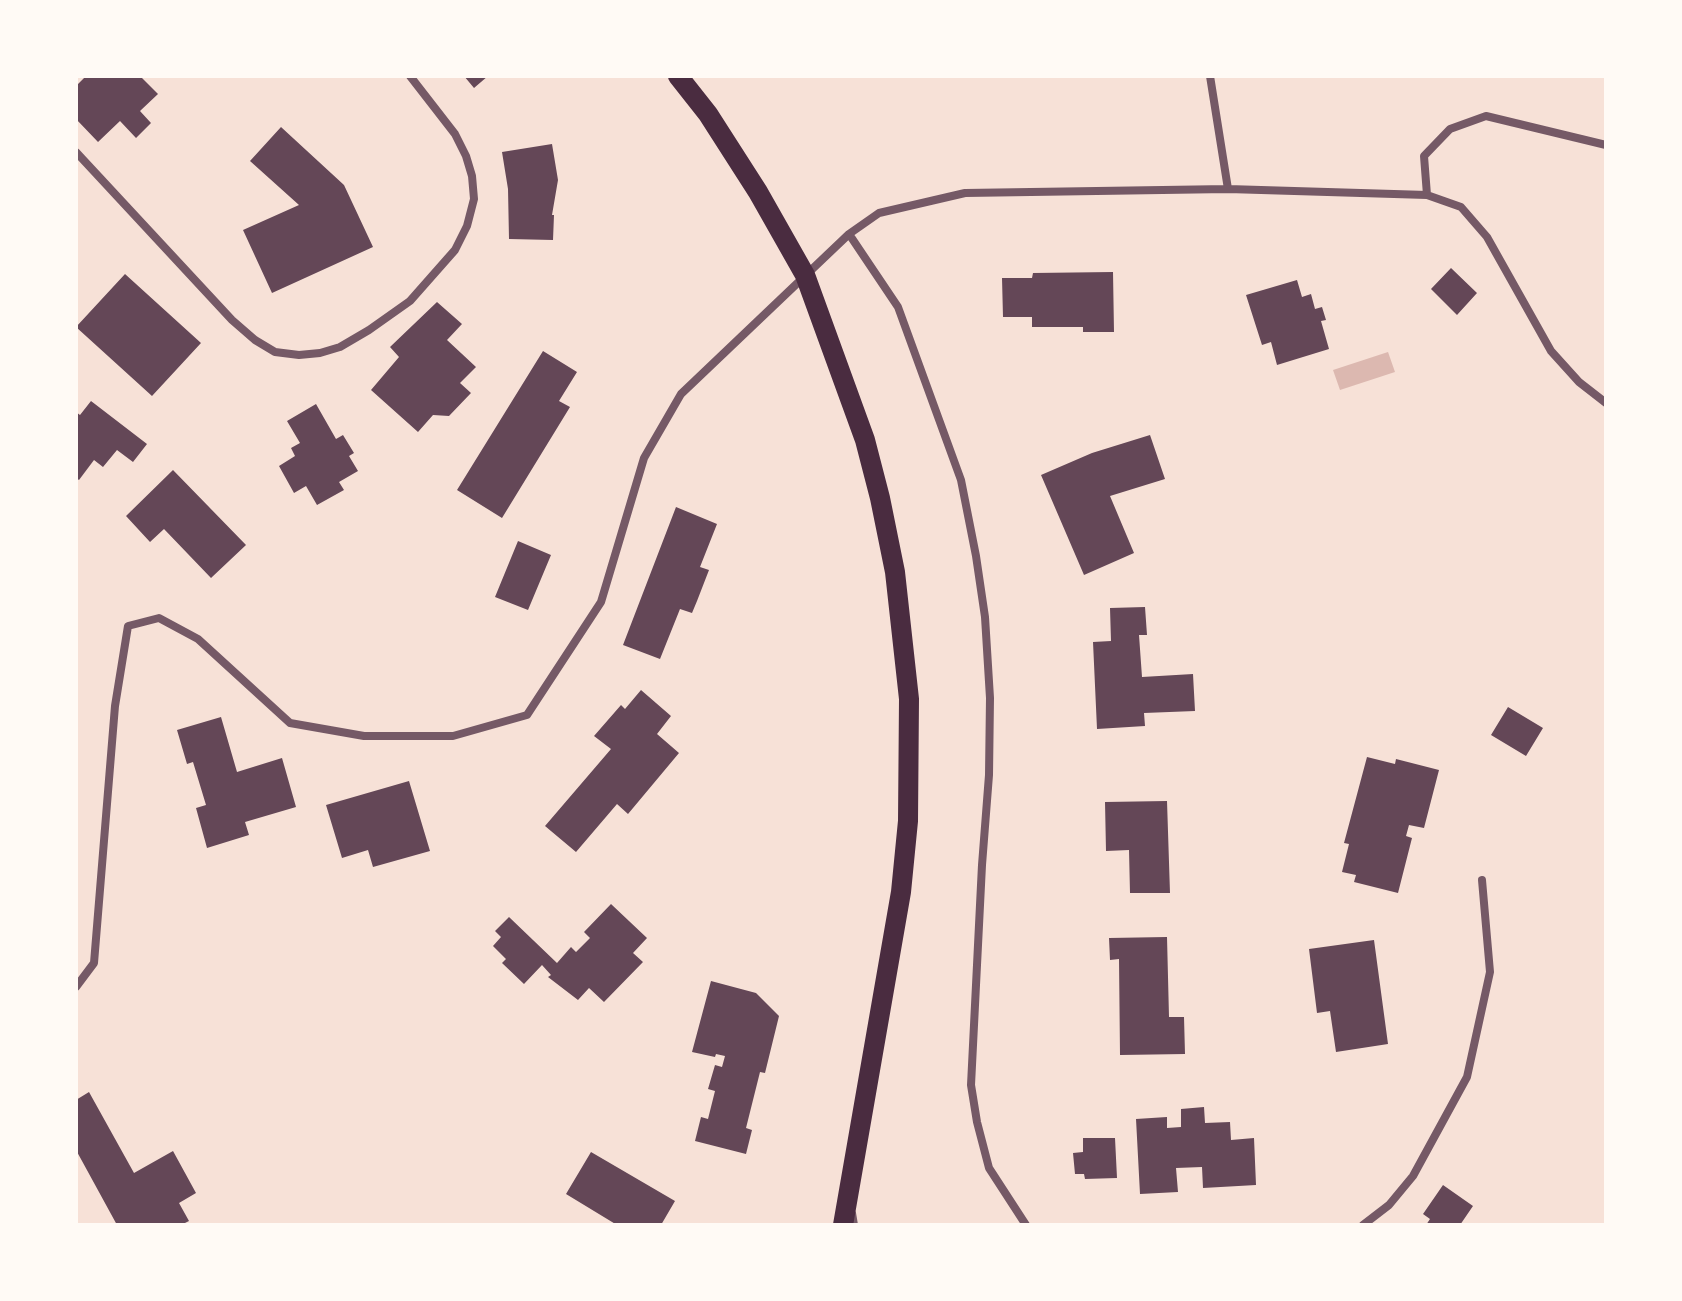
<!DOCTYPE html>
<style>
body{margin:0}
#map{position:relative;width:1682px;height:1301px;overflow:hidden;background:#f7e1d7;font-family:"Alegreya Sans",sans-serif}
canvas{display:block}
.frame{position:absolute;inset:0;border:78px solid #fffaf5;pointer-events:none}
</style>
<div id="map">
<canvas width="1682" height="1301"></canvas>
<div class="frame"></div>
</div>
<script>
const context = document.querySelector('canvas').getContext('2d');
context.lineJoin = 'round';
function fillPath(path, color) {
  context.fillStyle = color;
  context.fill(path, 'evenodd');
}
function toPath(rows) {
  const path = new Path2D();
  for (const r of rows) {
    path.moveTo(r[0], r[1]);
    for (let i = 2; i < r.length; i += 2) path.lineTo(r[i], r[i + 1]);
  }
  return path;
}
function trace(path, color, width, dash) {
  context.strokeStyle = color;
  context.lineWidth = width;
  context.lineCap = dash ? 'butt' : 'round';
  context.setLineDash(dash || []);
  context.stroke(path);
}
fillPath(toPath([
 [1388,352,1395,372,1340,390,1333,370]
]), '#dcb8b0');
fillPath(toPath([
 [86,76,140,76,158,94,140,111,151,123,136,138,120,121,98,142,76,119,76,86],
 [464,76,488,76,474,88],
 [281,127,344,185,373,247,272,293,243,230,299,205,250,161],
 [552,144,558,180,552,215,554,215,553,240,509,239,508,189,502,152],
 [1451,268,1477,293,1457,315,1431,289],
 [1113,272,1114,332,1083,332,1083,327,1032,327,1032,317,1003,317,1002,278,1032,278,1033,273],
 [125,274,201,343,152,396,76,327],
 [1297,280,1302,297,1311,294,1315,309,1322,307,1326,320,1321,321,1329,349,1277,365,1271,342,1262,345,1246,295],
 [437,302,462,324,447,340,476,367,460,383,471,393,449,416,433,415,418,432,371,390,399,357,390,347],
 [543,351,577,372,559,401,570,407,502,518,457,490],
 [91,401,147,444,133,462,117,450,103,467,94,460,79,480,76,478,76,412,80,415],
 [316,404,336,439,343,435,354,453,349,456,358,471,339,482,344,490,317,505,306,486,294,493,279,466,295,456,291,448,300,443,287,421],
 [1150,435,1165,479,1110,496,1134,553,1084,575,1041,475,1092,453],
 [173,470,246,545,211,578,164,529,150,542,126,516],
 [676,507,717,524,700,567,709,570,697,601,692,613,680,609,660,659,623,645],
 [518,541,551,555,528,610,495,597],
 [1145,607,1147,635,1139,635,1142,677,1193,674,1195,711,1144,713,1145,726,1097,729,1093,642,1111,641,1110,608],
 [641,690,671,716,657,734,679,753,628,814,617,804,576,852,545,826,611,749,594,736,621,705,625,709],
 [1508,707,1543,728,1526,756,1491,735],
 [221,717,237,772,282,758,296,807,245,822,249,835,207,848,196,808,206,805,193,762,187,764,177,730],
 [1367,757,1395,764,1396,759,1439,770,1424,828,1409,825,1406,836,1412,838,1398,893,1354,882,1356,875,1342,872,1349,844,1344,843],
 [409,781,430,851,373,867,368,850,342,858,326,805],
 [1167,801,1170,893,1130,893,1129,850,1106,851,1105,802],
 [611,904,647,938,633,953,643,962,604,1002,589,988,578,1000,548,977,551,975,542,965,524,984,502,963,506,959,493,946,501,937,495,931,509,917,557,963,571,947,576,952,590,938,584,932],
 [1167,937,1169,1017,1184,1017,1185,1054,1120,1055,1119,959,1110,960,1109,938],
 [1374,940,1388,1044,1336,1052,1330,1011,1317,1013,1309,949],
 [711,981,756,993,779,1016,765,1073,760,1072,746,1128,752,1130,746,1154,695,1141,701,1117,708,1119,715,1091,708,1089,715,1065,722,1067,725,1056,716,1054,715,1057,692,1052],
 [89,1092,134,1173,173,1151,196,1193,179,1203,189,1221,181,1225,117,1225,76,1150,76,1100],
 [1204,1107,1205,1123,1230,1122,1231,1140,1254,1138,1256,1185,1203,1188,1202,1167,1176,1168,1178,1192,1140,1194,1136,1119,1167,1117,1167,1128,1181,1127,1181,1109],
 [1083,1138,1115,1138,1117,1178,1085,1179,1084,1174,1075,1174,1073,1153,1083,1152],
 [591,1152,675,1201,661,1225,617,1225,566,1194],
 [1443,1185,1473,1206,1460,1225,1426,1225,1430,1219,1423,1214]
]), '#644757');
trace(toPath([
 [853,1213,855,1225]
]), '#755966', 6);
trace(toPath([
 [1210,76,1228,189],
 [76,152,232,320,255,340,275,352,299,355,320,353,340,347,369,330,410,301,455,250,467,226,474,199,472,176,466,156,455,134,410,76],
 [1427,195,1424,156,1450,129,1486,116,1606,145],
 [849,234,898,307,961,480,976,556,985,617,990,698,989,775,982,865,971,1085,977,1122,989,1168,1026,1225],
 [76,987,94,963,115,706,128,626,159,618,198,639,290,723,364,736,453,736,527,715,601,602,644,458,681,394,849,234,879,213,965,193,1228,189,1427,195,1461,207,1487,237,1551,351,1579,382,1606,403],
 [1363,1225,1389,1205,1413,1176,1467,1077,1490,972,1482,880]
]), '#755966', 8);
trace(toPath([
 [678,76,708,114,758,192,805,275,865,440,880,498,895,572,909,699,908,821,901,892,843,1225]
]), '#4a2c40', 20);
</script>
